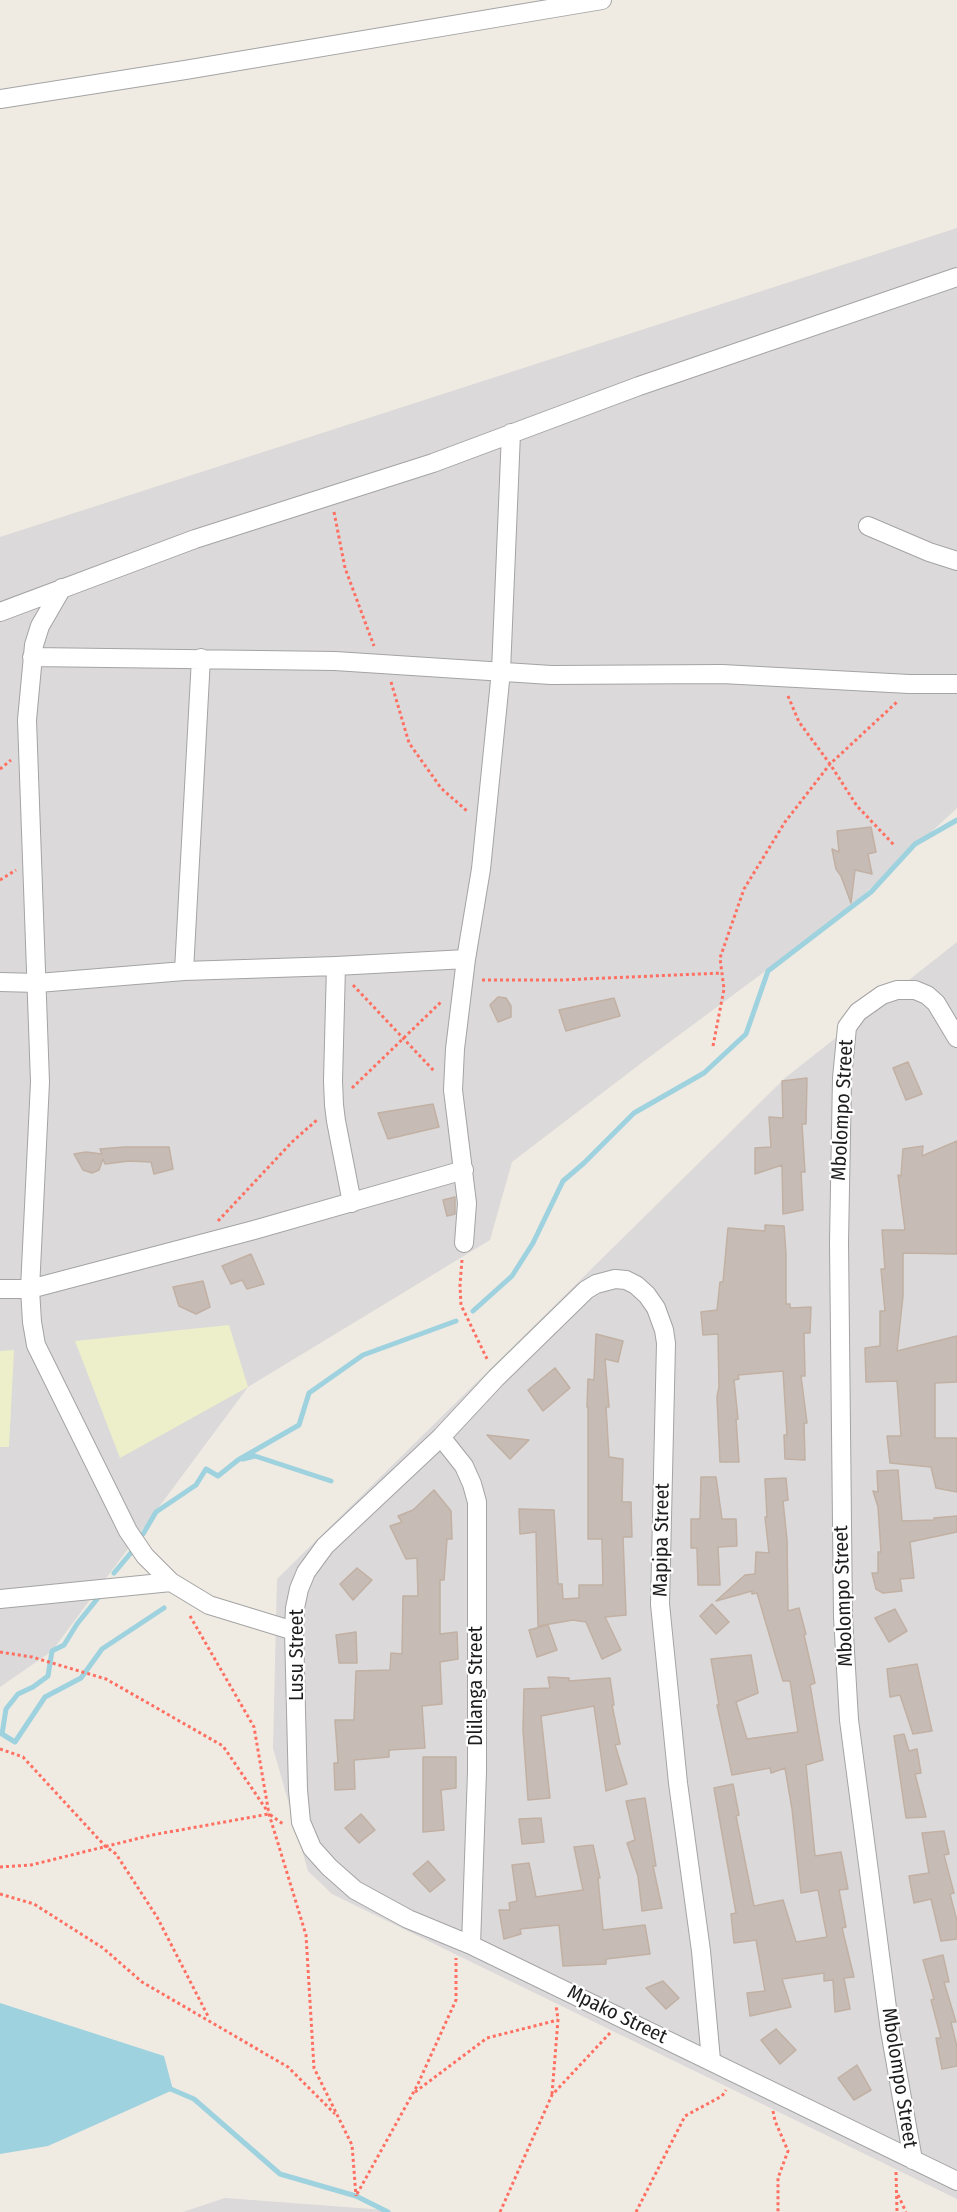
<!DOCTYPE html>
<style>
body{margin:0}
canvas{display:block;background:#efeae2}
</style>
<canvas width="957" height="2212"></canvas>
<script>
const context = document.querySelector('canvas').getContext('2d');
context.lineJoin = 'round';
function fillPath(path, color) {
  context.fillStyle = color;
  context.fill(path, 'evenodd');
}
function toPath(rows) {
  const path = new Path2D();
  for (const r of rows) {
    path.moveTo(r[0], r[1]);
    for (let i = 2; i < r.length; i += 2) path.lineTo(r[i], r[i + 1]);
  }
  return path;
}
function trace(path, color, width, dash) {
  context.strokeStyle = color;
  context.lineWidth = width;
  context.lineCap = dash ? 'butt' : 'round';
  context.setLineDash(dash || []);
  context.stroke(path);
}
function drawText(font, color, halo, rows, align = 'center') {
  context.font = font + ' "Fira Sans Condensed",sans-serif';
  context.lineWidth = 4.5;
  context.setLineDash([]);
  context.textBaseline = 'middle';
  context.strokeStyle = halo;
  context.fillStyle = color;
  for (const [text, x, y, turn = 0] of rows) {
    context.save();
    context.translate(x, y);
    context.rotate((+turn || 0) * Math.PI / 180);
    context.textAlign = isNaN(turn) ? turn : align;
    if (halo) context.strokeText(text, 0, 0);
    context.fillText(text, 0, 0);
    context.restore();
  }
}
fillPath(toPath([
 [957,228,957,808,845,912,644,1061,512,1162,490,1240,248,1387,52,1651,0,1687,0,537],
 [957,942,957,2199,332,1894,308,1871,273,1748,277,1579,785,1078],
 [225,2198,385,2210,388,2212,183,2212]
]), '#dbd9d9');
fillPath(toPath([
 [229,1325,248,1387,120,1458,75,1341],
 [14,1350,9,1447,0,1447,0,1351]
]), '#edefcb');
fillPath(toPath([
 [0,2003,164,2056,173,2090,48,2146,0,2154]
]), '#9fd2df');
trace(toPath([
 [473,1311,512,1276,533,1243,563,1181,584,1163,634,1113,704,1073,746,1034,768,971,871,892,915,844,957,820],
 [243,1459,255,1456,331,1481],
 [143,1534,156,1512,196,1485,206,1469,218,1476,238,1460,299,1425,309,1393,363,1355,456,1321],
 [114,1573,135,1548],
 [2,1734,15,1742,45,1697,81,1678,102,1649,164,1608],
 [2,1734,6,1709,18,1694,33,1687,48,1676,52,1651,64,1645,77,1624,102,1593],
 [166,2087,194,2099,280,2174,356,2196,388,2212]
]), '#9fd2df', 5);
const building = toPath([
 [871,827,876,852,868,854,872,874,855,870,851,903,841,876,836,869,832,849,839,852,837,831,871,827],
 [498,997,506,998,511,1006,511,1017,498,1022,490,1005,498,997],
 [614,998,620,1016,566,1031,559,1010,614,998],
 [908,1062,922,1094,906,1100,893,1068,908,1062],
 [807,1078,806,1124,802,1124,805,1172,801,1172,803,1210,783,1214,782,1165,755,1174,755,1148,771,1147,769,1117,783,1118,782,1081,807,1078],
 [433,1104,439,1127,388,1139,378,1113,433,1104],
 [957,1141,957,1254,903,1253,903,1296,897,1351,957,1336,957,1382,935,1383,935,1438,957,1438,957,1492,936,1488,931,1467,890,1463,887,1436,901,1436,897,1381,866,1382,865,1348,880,1346,880,1311,885,1311,881,1269,885,1269,882,1230,905,1230,898,1175,901,1176,903,1149,923,1146,922,1156,957,1141],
 [125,1147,169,1147,173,1169,154,1174,151,1162,129,1161,105,1164,103,1159,99,1170,92,1173,83,1170,74,1154,86,1152,102,1154,100,1149,125,1147],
 [455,1197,455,1214,447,1216,443,1200,455,1197],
 [765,1225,784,1226,786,1254,786,1304,790,1304,790,1308,811,1307,810,1333,804,1333,805,1376,801,1376,807,1423,804,1423,805,1460,785,1459,784,1435,787,1435,783,1371,738,1375,739,1379,734,1380,738,1419,736,1419,739,1462,720,1462,717,1397,719,1387,718,1334,703,1335,701,1312,717,1310,720,1282,723,1282,728,1228,765,1231,765,1225],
 [251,1254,264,1284,247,1289,242,1280,231,1284,222,1266,251,1254],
 [203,1281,210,1307,196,1314,179,1306,173,1287,203,1281],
 [596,1334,623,1341,618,1362,605,1359,609,1407,606,1407,609,1457,623,1459,622,1502,631,1502,632,1537,623,1537,626,1615,605,1617,621,1650,602,1659,586,1622,573,1620,538,1626,536,1532,520,1534,519,1509,554,1510,558,1584,562,1584,563,1599,579,1598,579,1585,603,1585,602,1539,588,1539,588,1407,587,1407,588,1379,594,1380,596,1334],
 [555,1368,570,1388,543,1411,528,1390,555,1368],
 [487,1435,529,1440,510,1459,487,1435],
 [898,1470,902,1521,934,1520,934,1518,957,1516,957,1532,910,1542,914,1578,900,1579,902,1591,883,1593,876,1589,872,1573,878,1573,878,1552,881,1552,878,1507,873,1491,878,1492,877,1471,898,1470],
 [701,1477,716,1477,722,1519,736,1519,737,1546,718,1547,720,1585,698,1585,697,1548,691,1548,691,1519,700,1519,701,1477],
 [786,1478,788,1500,783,1501,787,1540,788,1611,799,1608,806,1634,804,1635,815,1683,810,1685,823,1760,806,1765,815,1856,841,1852,848,1889,839,1890,846,1927,842,1928,854,1977,844,1978,850,2009,835,2012,833,1980,824,1981,824,1973,782,1979,791,2007,750,2016,747,1993,765,1991,756,1940,734,1943,731,1914,736,1913,714,1788,733,1784,739,1815,736,1816,754,1906,783,1900,796,1942,827,1937,818,1890,801,1893,792,1809,785,1768,771,1773,770,1768,732,1775,717,1705,719,1705,711,1659,751,1655,758,1693,736,1702,747,1739,798,1732,790,1681,783,1681,757,1593,752,1594,752,1591,716,1601,745,1575,755,1574,756,1552,769,1553,765,1517,767,1517,765,1479,786,1478],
 [434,1490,451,1511,452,1539,447,1539,444,1580,440,1580,440,1634,457,1632,458,1659,440,1662,442,1704,422,1706,425,1748,389,1750,389,1757,354,1760,355,1789,335,1790,334,1763,338,1763,335,1720,354,1720,356,1671,390,1670,391,1653,402,1654,403,1596,418,1596,417,1558,406,1559,390,1526,402,1522,398,1516,413,1510,434,1490],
 [357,1568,372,1580,353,1600,340,1584,357,1568],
 [712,1604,729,1622,716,1634,700,1616,712,1604],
 [895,1609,907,1631,889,1642,875,1618,895,1609],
 [548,1625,557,1650,537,1657,529,1630,548,1625],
 [356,1632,357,1663,339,1663,336,1635,356,1632],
 [917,1664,932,1731,913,1734,900,1695,890,1697,887,1669,917,1664],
 [548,1677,569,1678,569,1681,610,1678,614,1705,612,1705,620,1744,615,1745,627,1784,606,1791,594,1706,541,1716,550,1798,528,1800,523,1730,524,1689,550,1688,548,1677],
 [904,1734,909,1751,917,1749,921,1773,915,1774,926,1817,906,1818,894,1736,904,1734],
 [423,1757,456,1757,456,1788,441,1790,444,1830,423,1832,423,1757],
 [645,1798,656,1866,653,1866,662,1908,642,1911,638,1876,627,1843,635,1840,626,1801,645,1798],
 [361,1814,375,1830,359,1843,345,1828,361,1814],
 [541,1818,544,1842,522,1844,519,1819,541,1818],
 [944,1831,949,1854,944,1855,954,1893,950,1894,957,1921,957,1939,941,1941,931,1899,914,1903,909,1876,929,1873,922,1833,944,1831],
 [593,1845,600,1878,598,1878,603,1930,645,1925,650,1954,606,1959,606,1964,563,1966,559,1925,520,1929,521,1934,504,1939,499,1910,510,1910,509,1903,517,1901,512,1865,529,1863,536,1897,583,1890,574,1847,593,1845],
 [428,1861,445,1880,430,1892,413,1874,428,1861],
 [943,1955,949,1982,944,1982,956,2022,951,2022,957,2047,957,2066,942,2069,936,2038,941,2038,931,2000,934,1999,923,1960,943,1955],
 [663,1981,679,1998,666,2009,646,1988,663,1981],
 [776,2029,796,2050,780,2064,761,2040,776,2029],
 [857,2065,871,2090,854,2100,838,2078,857,2065]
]);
fillPath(building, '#c7bcb5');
trace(building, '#c1b0a3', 1.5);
const minor = toPath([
 [0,99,185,70,602,0],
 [868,526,929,552,957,561],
 [62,588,40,626,34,645,27,720,40,1082,30,1289,32,1322,36,1345,128,1531,145,1556,171,1582,209,1605,294,1631],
 [0,612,195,539,433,463,639,386,957,277],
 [32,657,335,661,551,675,722,674,909,684,957,684],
 [336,966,333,1081,334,1105,336,1121,352,1203],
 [184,971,201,658],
 [0,982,38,983,184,971,336,966,466,959],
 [464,1243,467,1203,453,1090,455,1049,466,959,481,869,501,671,511,433],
 [0,1289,30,1289,254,1230,464,1170],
 [441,1437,464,1466,472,1484,477,1502,477,1772,471,1945],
 [0,1599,171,1582],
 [711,2060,701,1951,678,1783,660,1604,666,1343,664,1330,656,1308,647,1295,636,1285,626,1280,615,1279,596,1284,586,1290,496,1378,441,1437,325,1546,306,1572,299,1589,295,1608,294,1631,298,1790,301,1822,312,1848,329,1867,355,1890,408,1919,471,1945,957,2181],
 [913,2160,890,2031,868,1864,849,1720,843,1617,839,1242,842,1078,847,1027,858,1012,882,995,897,990,915,990,927,995,936,1003,957,1038]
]);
trace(minor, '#a4a4a4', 20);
trace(toPath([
 [334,512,345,568,374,646],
 [391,682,409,743,441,788,468,812],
 [788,696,799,722,830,764,857,806,894,845],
 [0,769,11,760],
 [0,880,16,870],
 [482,980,561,980,722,973],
 [353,985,435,1072],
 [713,1046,724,989,720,958,744,889,785,822,830,764,898,701],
 [352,1088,442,1001],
 [218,1221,292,1142,318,1119],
 [462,1260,460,1285,461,1305,488,1361],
 [190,1616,254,1727,269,1814,306,1935,314,2068,352,2145,356,2196],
 [0,1652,32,1657,106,1679,223,1746,268,1812],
 [0,1749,23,1757,105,1846,116,1854,157,1917,209,2018],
 [0,1867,31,1865,152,1835,269,1814,283,1824],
 [0,1894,34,1904,103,1948,142,1982,288,2067,335,2114],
 [415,2092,487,2038,558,2020],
 [552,2094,558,2020,556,2005],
 [773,2111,775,2121,788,2151,778,2178,778,2212],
 [896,2172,897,2212],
 [357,2194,417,2086,456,2000,456,1958],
 [898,2195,906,2212],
 [500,2212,552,2095,610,2033],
 [636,2212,685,2116,722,2096,726,2090]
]), '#ff7062', 3, [3, 3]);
trace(minor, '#fff', 18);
drawText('20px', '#1d1d1d', '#fff', [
 ["Mbolompo Street",843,1110,-87],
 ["Mapipa Street",662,1540,-89],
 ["Mbolompo Street",844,1596,-92],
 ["Lusu Street",297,1655,-90],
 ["Dlilanga Street",476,1686,-90],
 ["Mpako Street",617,2015,26],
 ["Mbolompo Street",899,2078,81]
]);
</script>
